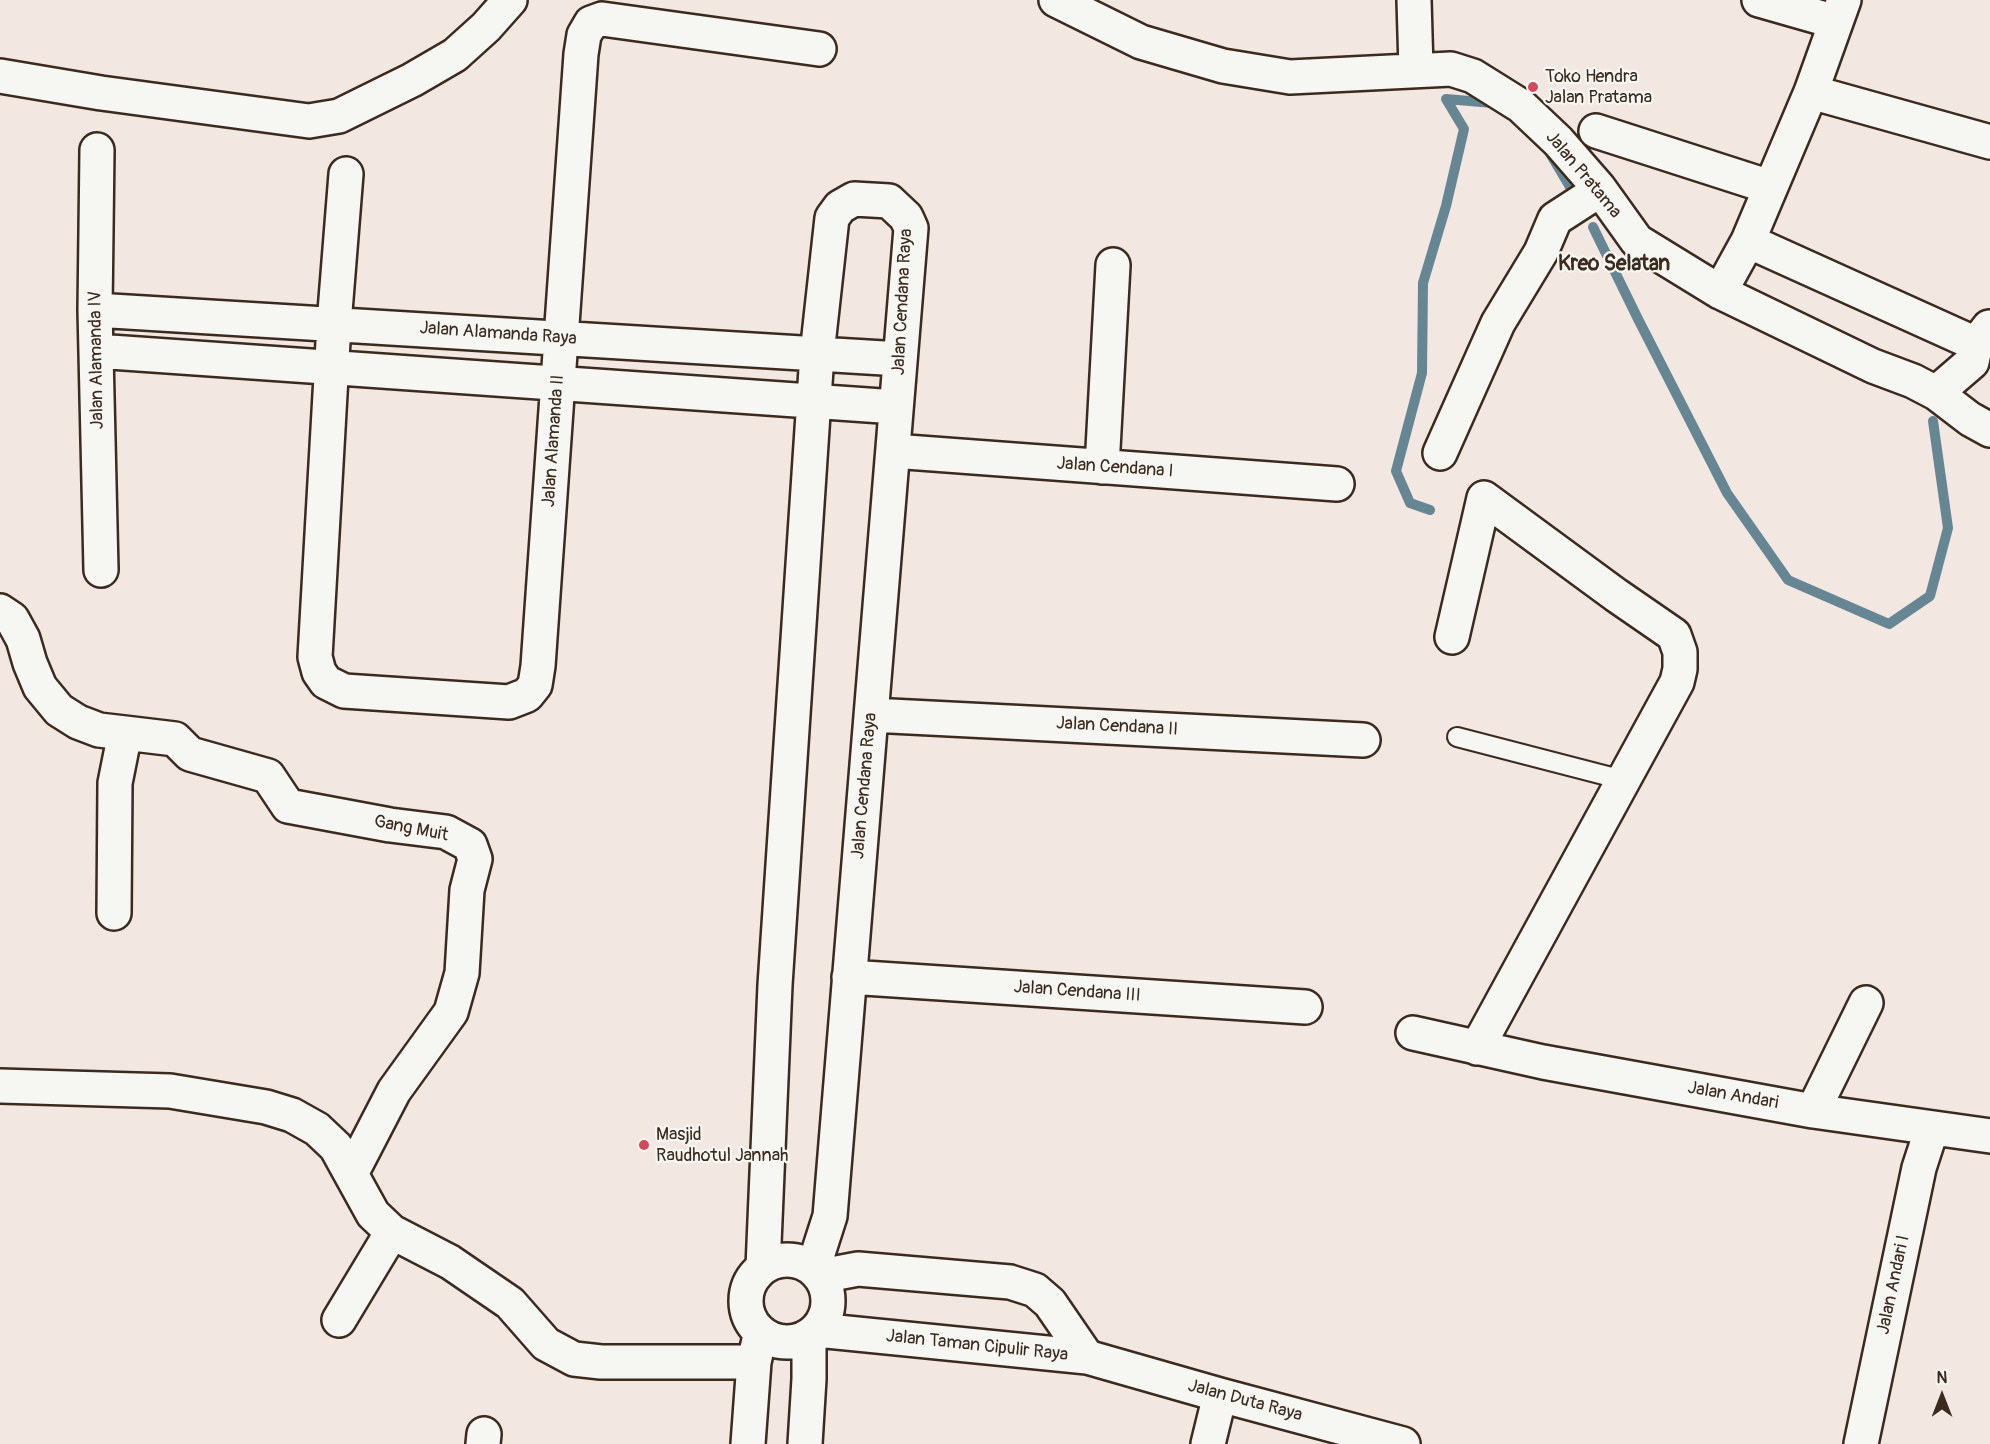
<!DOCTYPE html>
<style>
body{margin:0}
#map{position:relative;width:1990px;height:1444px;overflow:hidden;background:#f3e7e2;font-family:Pangolin,sans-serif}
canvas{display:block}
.north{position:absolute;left:1912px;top:1366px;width:60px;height:60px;-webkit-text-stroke:4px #f6f6f2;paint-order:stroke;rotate:0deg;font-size:16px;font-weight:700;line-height:24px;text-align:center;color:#3b2a1e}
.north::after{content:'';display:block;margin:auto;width:21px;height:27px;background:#3b2a1e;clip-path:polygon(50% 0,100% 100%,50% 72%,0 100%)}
</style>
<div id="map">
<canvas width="1990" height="1444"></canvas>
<div class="north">N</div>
</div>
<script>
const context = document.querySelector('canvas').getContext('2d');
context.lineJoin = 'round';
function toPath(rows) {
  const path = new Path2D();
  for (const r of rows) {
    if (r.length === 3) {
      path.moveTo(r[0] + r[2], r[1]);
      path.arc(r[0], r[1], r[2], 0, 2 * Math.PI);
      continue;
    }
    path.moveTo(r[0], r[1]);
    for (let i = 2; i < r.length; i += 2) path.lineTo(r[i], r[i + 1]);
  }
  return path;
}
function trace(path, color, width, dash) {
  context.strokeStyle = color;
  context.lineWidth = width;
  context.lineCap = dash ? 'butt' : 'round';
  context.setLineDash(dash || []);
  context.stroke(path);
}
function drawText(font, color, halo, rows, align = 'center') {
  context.font = font + ' Pangolin,sans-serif';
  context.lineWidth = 4.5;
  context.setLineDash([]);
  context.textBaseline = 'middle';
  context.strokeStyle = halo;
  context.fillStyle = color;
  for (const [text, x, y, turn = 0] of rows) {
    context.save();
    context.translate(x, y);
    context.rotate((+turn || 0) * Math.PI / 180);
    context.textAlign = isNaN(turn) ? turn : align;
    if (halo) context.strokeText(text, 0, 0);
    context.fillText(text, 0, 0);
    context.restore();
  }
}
trace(toPath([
 [1551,155,1573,192],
 [1593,227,1638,319,1727,493,1788,580,1889,624,1930,596,1948,528,1933,421],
 [1430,510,1410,503,1396,471,1422,373,1423,283,1446,206,1464,129,1446,99,1493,103,1495,104]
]), '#668694', 10);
const service = toPath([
 [1457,737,1623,780]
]);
const minor = toPath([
 [1056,0,1141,42,1223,66,1290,77,1451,69,1473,76,1521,106,1558,141,1599,188,1637,241,1720,292,1873,366,1913,381,1936,393,1970,419,1990,430],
 [1414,0,1416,69],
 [1759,0,1836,22],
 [0,76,101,93,309,121,339,116,412,80,455,55,486,27,510,0],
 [1811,92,1990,142],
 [1596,131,1770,187],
 [97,150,95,310,101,570],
 [346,174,334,324,315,657,319,672,326,682,344,691,509,702,527,695,535,685,538,666,581,54,584,35,591,23,602,19,819,49],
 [1748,241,1976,344],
 [1720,292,1748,241,1811,92,1844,0],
 [95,310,900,359],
 [96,351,896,407],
 [1936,393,1972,362,1976,344,1989,327],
 [893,451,1337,484],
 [1440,453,1498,323,1541,252,1555,219,1589,197,1599,188],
 [1102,467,1113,265],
 [0,611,12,619,23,639,30,663,40,687,59,710,78,722,99,730,125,733,115,783,114,913],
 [1452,637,1484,498,1616,595,1674,635,1680,652,1680,669,1677,682,1477,1048],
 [871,715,1363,740],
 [125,733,175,739,190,754,268,776,288,806,390,825,446,832,470,845,475,859,467,890,462,973,451,1012,394,1091,351,1174],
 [849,977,1305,1007],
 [1413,1033,1543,1062,1813,1111,1990,1136],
 [0,1086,170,1091,266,1107,292,1115,317,1129,336,1147,373,1214,392,1232,450,1262,510,1303,546,1344,574,1359,601,1362,754,1362],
 [1813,1111,1866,1003],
 [787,1301,41],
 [763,1267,775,985,817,354,832,218,840,207,854,199,889,201,906,217,911,228,830,1216,813,1269],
 [821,1276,858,1269,1010,1282,1035,1290,1050,1303,1087,1357],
 [339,1320,392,1232],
 [817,1330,1087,1357,1220,1395,1403,1444],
 [483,1444,484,1434],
 [748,1444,754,1362,759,1340],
 [805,1444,809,1379,809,1336],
 [1208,1444,1220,1395],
 [1861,1444,1919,1168,1932,1128]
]);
trace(service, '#3b2a1e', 22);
trace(minor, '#3b2a1e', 38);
trace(service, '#f6f6f2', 18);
trace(minor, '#f6f6f2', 33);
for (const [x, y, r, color] of [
 [1533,87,6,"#d1495b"],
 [644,1145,6,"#d1495b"]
]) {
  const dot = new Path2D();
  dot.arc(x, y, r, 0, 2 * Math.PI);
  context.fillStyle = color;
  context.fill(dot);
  trace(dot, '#f6f6f2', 2);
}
drawText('18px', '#3b2a1e', '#f6f6f2', [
 ["Toko Hendra",1545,77],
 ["Jalan Pratama",1545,98],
 ["Masjid",656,1135],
 ["Raudhotul Jannah",656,1156]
], 'left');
drawText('18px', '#3b2a1e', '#f6f6f2', [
 ["Jalan Pratama",1583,175,50],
 ["Jalan Cendana Raya",903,302,-87],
 ["Jalan Alamanda Raya",498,334,4],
 ["Jalan Alamanda IV",97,360,-91],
 ["Jalan Alamanda II",554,441,-86],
 ["Jalan Cendana I",1115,468,4],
 ["Jalan Cendana II",1117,727,3],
 ["Jalan Cendana Raya",865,786,-85],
 ["Gang Muit",411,829,11],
 ["Jalan Cendana III",1077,992,4],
 ["Jalan Andari",1733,1096,10],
 ["Jalan Andari I",1894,1285,-78],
 ["Jalan Taman Cipulir Raya",977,1346,6],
 ["Jalan Duta Raya",1245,1401,15]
]);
drawText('bold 21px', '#3b2a1e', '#f6f6f2', [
 ["Kreo Selatan",1614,265]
]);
</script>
